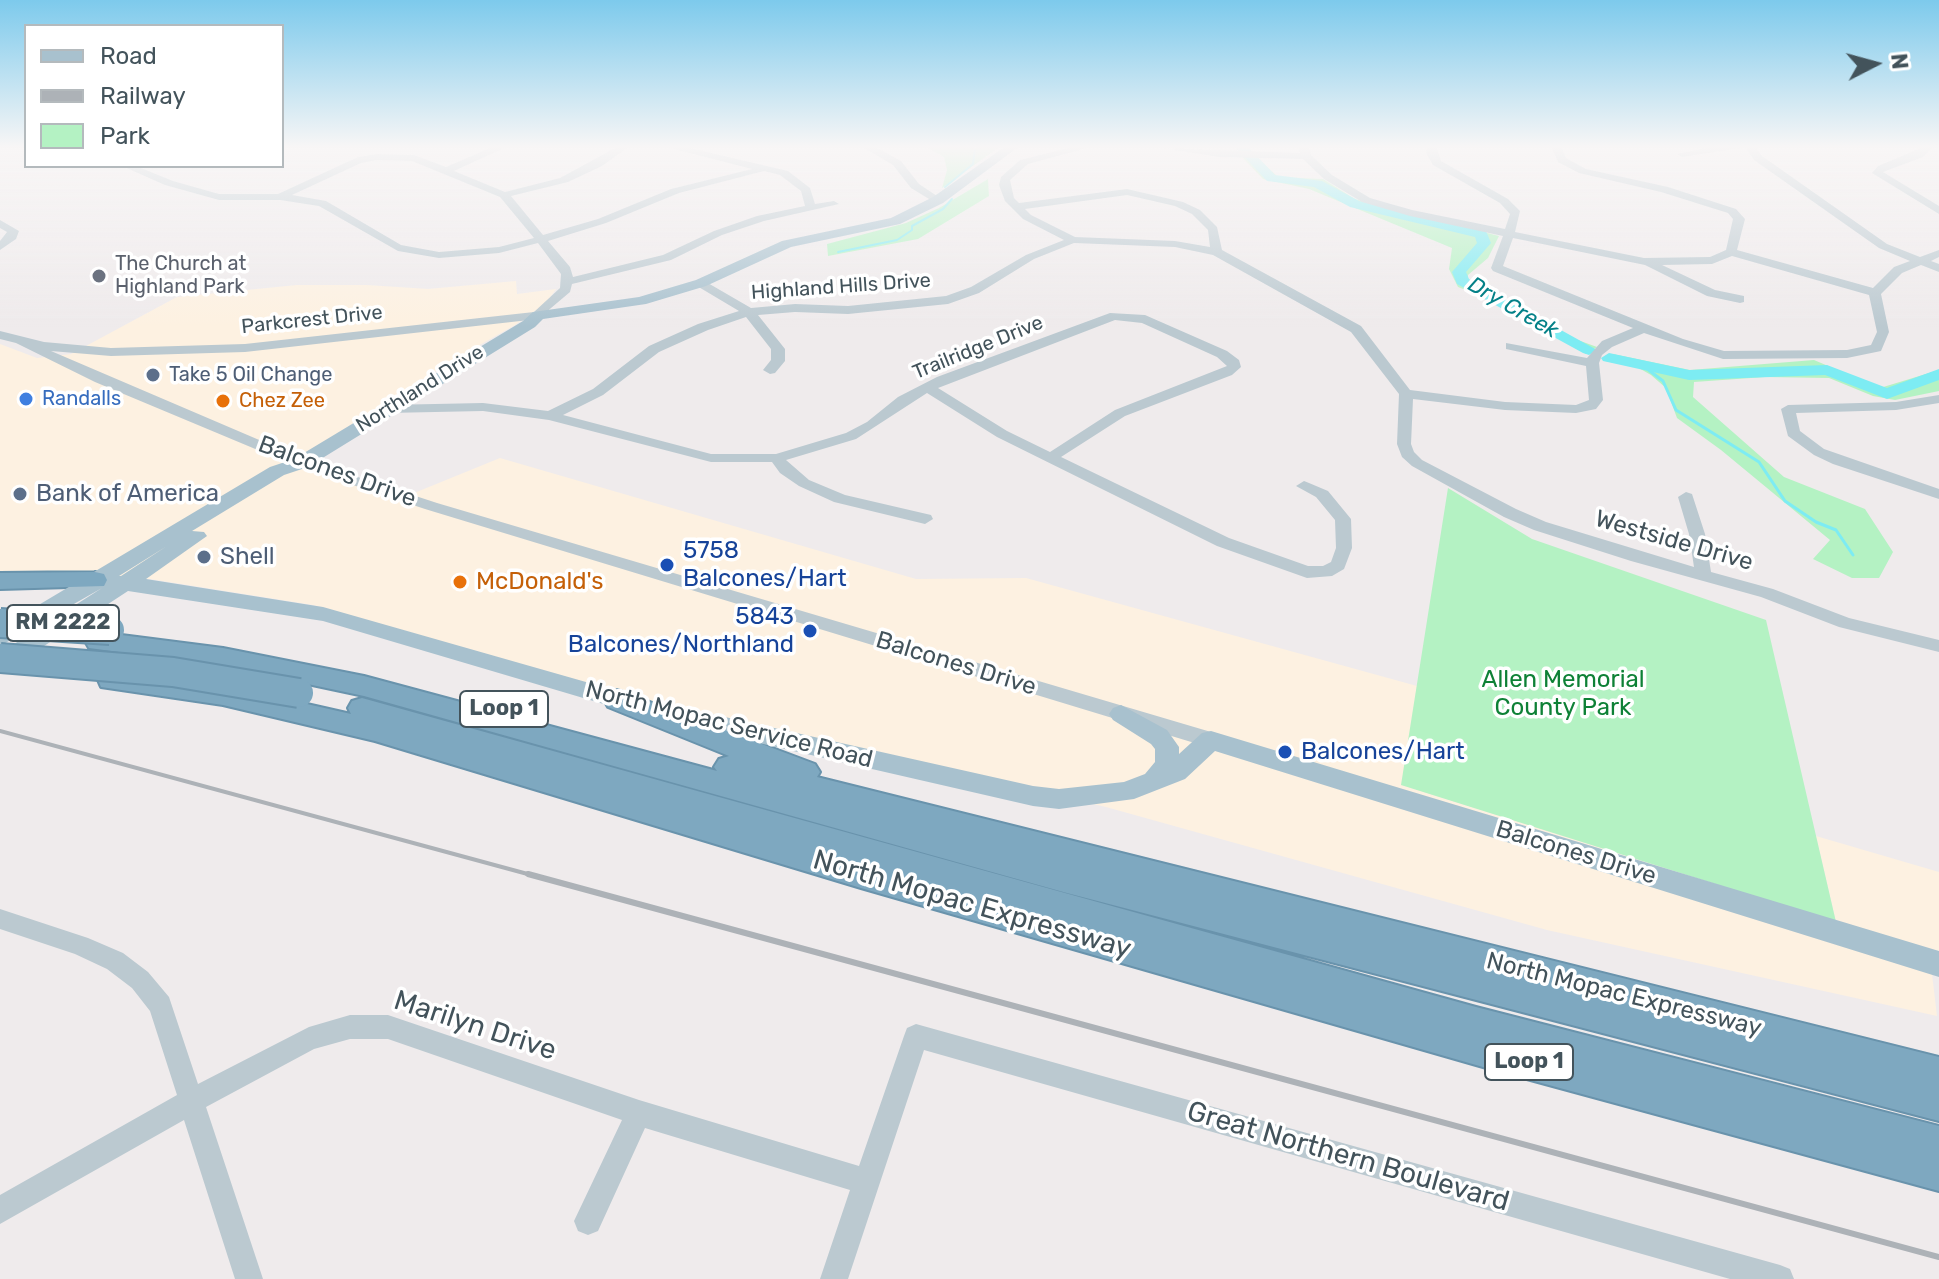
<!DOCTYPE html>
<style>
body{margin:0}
#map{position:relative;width:1939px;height:1279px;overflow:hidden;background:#efebec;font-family:Rubik,sans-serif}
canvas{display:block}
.legend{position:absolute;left:24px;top:24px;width:260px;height:144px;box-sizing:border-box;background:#fff;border:2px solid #b4babd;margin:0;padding:10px 14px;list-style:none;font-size:24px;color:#43535b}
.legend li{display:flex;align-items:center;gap:16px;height:40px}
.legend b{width:40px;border:2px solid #b4babd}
.north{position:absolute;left:1835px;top:24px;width:80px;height:80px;-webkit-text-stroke:6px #fff;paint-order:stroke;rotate:84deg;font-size:22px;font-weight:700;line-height:32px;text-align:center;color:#43535b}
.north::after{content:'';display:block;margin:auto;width:28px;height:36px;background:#43535b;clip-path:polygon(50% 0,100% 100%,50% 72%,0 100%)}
</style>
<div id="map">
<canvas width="1939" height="1279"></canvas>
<ul class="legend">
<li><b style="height:10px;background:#a8c1ce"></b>Road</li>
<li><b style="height:10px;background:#adb2b7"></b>Railway</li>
<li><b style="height:22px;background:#b4f2c3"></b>Park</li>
</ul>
<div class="north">N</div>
</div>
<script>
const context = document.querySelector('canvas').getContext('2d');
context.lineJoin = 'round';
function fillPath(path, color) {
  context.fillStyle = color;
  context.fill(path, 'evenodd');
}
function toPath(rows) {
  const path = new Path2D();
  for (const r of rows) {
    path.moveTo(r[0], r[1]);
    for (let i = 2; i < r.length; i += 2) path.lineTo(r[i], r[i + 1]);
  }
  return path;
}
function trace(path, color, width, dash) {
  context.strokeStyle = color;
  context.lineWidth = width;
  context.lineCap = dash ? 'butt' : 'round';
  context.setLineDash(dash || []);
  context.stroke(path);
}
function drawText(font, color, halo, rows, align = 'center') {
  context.font = font + ' Rubik,sans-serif';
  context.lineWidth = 7;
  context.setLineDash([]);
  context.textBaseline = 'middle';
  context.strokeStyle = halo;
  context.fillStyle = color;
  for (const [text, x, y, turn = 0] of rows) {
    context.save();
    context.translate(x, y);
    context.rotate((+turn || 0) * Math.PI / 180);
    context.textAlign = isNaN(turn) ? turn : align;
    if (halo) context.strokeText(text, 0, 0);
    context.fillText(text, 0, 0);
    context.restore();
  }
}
fillPath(toPath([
 [516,281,517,294,556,289,546,303,515,325,455,359,292,462,397,500,500,458,916,579,1026,578,1417,686,1402,785,1836,922,1816,836,1939,872,1939,951,1929,949,1937,1016,1547,930,1106,807,683,710,313,605,150,579,48,573,0,575,0,344,37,358,71,354,177,297,297,285,366,285,428,289]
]), '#fdf1e1');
fillPath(toPath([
 [928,148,998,148,942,188,947,170,944,157],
 [1241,156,1257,157,1278,177,1323,179,1355,199,1499,236,1488,258,1468,275,1468,281,1536,316,1564,335,1597,347,1586,354,1491,300,1458,287,1449,269,1452,248,1309,189,1263,179],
 [988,179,989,196,918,239,828,256,827,244,906,223,939,208],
 [1613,354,1690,370,1814,360,1880,388,1939,370,1939,391,1895,400,1873,396,1829,378,1765,377,1694,382,1693,397,1784,477,1865,509,1893,552,1879,578,1852,578,1813,559,1830,540,1721,450,1677,418,1666,388,1651,375,1637,367,1605,361],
 [1448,488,1532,539,1766,620,1836,922,1401,785]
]), '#b4f2c3');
trace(toPath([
 [945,187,973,164,975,148],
 [838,252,897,240,912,230,912,226,943,209,952,199]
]), '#7decf3', 2);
trace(toPath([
 [1642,365,1663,381,1676,410,1759,462,1785,501,1816,522,1836,530,1853,555]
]), '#7decf3', 3);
fillPath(toPath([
 [1236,148,1249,148,1275,175,1322,181,1359,201,1486,231,1491,243,1466,272,1469,279,1597,350,1589,355,1583,353,1457,284,1452,272,1477,243,1475,237,1350,207,1314,187,1267,181,1236,148],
 [1609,353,1689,370,1827,365,1887,388,1939,369,1939,380,1887,399,1825,375,1689,380,1603,361,1601,358,1609,353]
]), '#7decf3');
const highway = toPath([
 [95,572,104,574,107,580,104,586,0,589,0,573,95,572],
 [98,632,223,648,364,676,717,771,714,767,719,759,729,756,608,707,604,700,608,693,618,690,815,764,820,772,817,777,1939,1057,1939,1121,1067,893,364,696,223,666,89,648,85,641,89,634,98,632],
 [111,670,223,685,351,714,348,708,352,701,362,698,1476,1007,1939,1126,1939,1191,1490,1069,861,888,375,741,223,705,101,687,98,680,101,673,111,670]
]);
trace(highway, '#6993ac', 4);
fillPath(toPath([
 [490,148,504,148,454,171,505,192,560,178,615,148,627,148,602,166,568,182,511,196,543,235,598,219,671,189,752,169,670,148,690,148,788,171,810,188,815,204,834,201,839,204,764,221,722,235,671,260,572,284,570,292,538,319,245,352,111,356,51,351,306,460,437,503,1211,732,1218,735,1221,740,1218,745,1211,748,425,509,296,466,95,382,16,343,0,339,0,331,44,342,111,348,245,344,534,312,560,288,561,274,538,243,499,253,439,258,398,251,319,206,280,200,219,200,165,185,122,166,136,166,173,181,219,194,278,194,358,157,377,154,414,155,446,167,490,148],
 [377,160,412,161,500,197,534,238,499,247,439,252,401,245,326,201,292,195,361,163,377,160],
 [764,171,780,175,801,191,805,206,757,216,714,231,663,255,573,277,570,267,548,241,606,223,679,193,764,171],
 [864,148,877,148,901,161,919,184,943,200,934,202,911,188,893,165,864,148],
 [1068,148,1087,148,1028,164,1010,180,1014,198,1019,203,1127,189,1183,202,1200,210,1217,227,1222,250,1361,326,1410,390,1505,402,1576,405,1589,400,1586,366,1506,349,1506,343,1587,358,1602,341,1633,328,1493,271,1491,268,1503,236,1410,216,1362,202,1324,179,1303,159,1219,157,1162,148,1300,153,1299,148,1309,148,1311,155,1332,175,1370,198,1412,210,1505,229,1510,214,1500,203,1433,165,1426,153,1427,148,1437,148,1441,161,1508,199,1520,211,1515,232,1644,258,1710,257,1726,250,1733,219,1728,213,1661,192,1579,173,1558,162,1552,148,1562,148,1566,158,1586,169,1668,187,1736,209,1745,219,1737,250,1873,288,1894,267,1910,261,1879,248,1754,160,1746,148,1756,148,1762,156,1887,244,1920,257,1939,250,1939,257,1931,261,1939,264,1939,272,1921,265,1902,273,1881,294,1889,332,1881,351,1847,358,1723,359,1644,333,1612,347,1602,355,1599,363,1603,400,1596,409,1576,413,1505,410,1413,399,1411,444,1414,452,1422,460,1516,509,1546,522,1694,567,1689,534,1678,497,1686,492,1692,494,1705,534,1711,572,1773,589,1849,618,1939,640,1939,652,1839,627,1761,597,1631,561,1534,530,1504,517,1412,466,1402,457,1397,444,1399,394,1351,332,1213,255,1175,247,1074,243,1034,259,979,293,948,304,848,314,795,312,758,315,785,349,785,361,775,373,770,374,763,370,771,360,771,349,746,317,708,330,659,352,603,395,563,415,711,454,776,454,846,433,867,422,898,397,937,377,1110,313,1145,315,1227,351,1239,360,1241,367,1232,375,1125,416,1061,457,1229,538,1308,566,1323,566,1331,562,1336,548,1335,520,1316,497,1296,486,1304,481,1309,483,1328,491,1351,519,1352,548,1344,569,1332,576,1307,578,1217,546,997,437,927,393,856,439,786,460,809,480,845,495,931,515,933,519,925,524,834,502,799,486,780,473,772,462,711,462,549,420,483,411,387,413,380,409,387,405,483,403,548,411,593,389,649,346,698,324,739,311,697,286,695,283,701,279,751,308,795,304,848,306,946,296,971,287,1026,255,1064,240,1023,219,1005,201,999,185,1001,177,1020,160,1068,148],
 [1127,195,1175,206,1192,214,1208,230,1210,247,1175,241,1075,237,1031,215,1025,209,1127,195],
 [1513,238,1645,265,1707,296,1740,303,1744,302,1744,296,1715,290,1662,265,1712,264,1732,256,1869,295,1877,332,1871,345,1847,350,1724,351,1683,339,1503,266,1513,238],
 [1115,320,1142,323,1217,357,1227,366,1115,410,1050,452,1007,431,938,388,1115,320],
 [1706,148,1741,148,1682,157,1677,154,1706,148],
 [1921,148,1932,148,1923,157,1883,172,1939,206,1939,214,1872,173,1878,166,1921,148],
 [0,220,19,231,16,239,0,250,0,241,7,232,0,228,0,220],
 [1939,395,1939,403,1896,410,1796,413,1800,431,1824,449,1939,489,1939,499,1833,464,1814,455,1788,436,1781,409,1788,405,1896,402,1939,395],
 [0,909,88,938,123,953,148,972,169,997,198,1084,309,1027,350,1015,388,1015,639,1100,859,1166,904,1036,907,1028,916,1024,1780,1265,1790,1269,1794,1279,1730,1279,924,1050,848,1279,820,1279,850,1190,645,1128,598,1231,588,1235,578,1231,574,1221,622,1120,388,1039,350,1039,314,1049,206,1107,263,1279,235,1279,184,1120,0,1224,0,1195,177,1095,150,1011,132,988,107,969,75,954,0,929,0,909]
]), '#bbc9d0');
fillPath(toPath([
 [1003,148,1017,148,943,203,900,224,791,247,706,286,646,304,543,319,535,327,308,467,284,475,192,531,204,532,207,536,146,579,323,607,642,698,646,704,642,710,634,713,323,621,128,591,12,667,0,668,0,653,102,588,0,646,0,628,270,467,294,459,523,321,533,312,639,297,696,280,782,241,891,218,933,197,1003,148],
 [167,546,121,576,119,576,167,546],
 [1121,705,1167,730,1179,747,1179,754,1202,733,1211,731,1939,951,1939,977,1215,751,1185,779,1134,799,1059,809,1033,806,676,724,668,721,664,715,668,709,676,706,1033,786,1059,789,1124,782,1145,774,1155,762,1155,749,1151,744,1113,720,1109,714,1113,708,1121,705]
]), '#a8c1ce');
fillPath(highway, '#7ea8c0');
trace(toPath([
 [0,731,535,876]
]), '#adb2b7', 4);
trace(toPath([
 [528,874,1939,1257]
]), '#adb2b7', 6);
const highwayBridge = toPath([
 [0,623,110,630],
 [0,658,173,672,299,693]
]);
trace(highwayBridge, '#6993ac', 32, []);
trace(highwayBridge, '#7ea8c0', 28);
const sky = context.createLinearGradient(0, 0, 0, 327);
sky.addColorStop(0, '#7dcaec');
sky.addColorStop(0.45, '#f8f6f6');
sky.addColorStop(1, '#f8f6f600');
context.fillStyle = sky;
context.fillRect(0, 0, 1939, 327);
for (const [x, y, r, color] of [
 [99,276,8,"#6b7280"],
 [153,375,8,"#5c6f8a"],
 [26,399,8,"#3f7fe0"],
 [223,401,8,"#e8710a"],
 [20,494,8,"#5c6f8a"],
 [204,557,8,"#5c6f8a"],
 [667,565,8,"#1a4fb4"],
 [460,582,8,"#e8710a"],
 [810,631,8,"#1a4fb4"],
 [1285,752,8,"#1a4fb4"]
]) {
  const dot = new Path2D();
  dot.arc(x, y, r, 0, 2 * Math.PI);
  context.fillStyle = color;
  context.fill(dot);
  trace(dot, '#fff', 3);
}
drawText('20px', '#5b616d', '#fff', [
 ["The Church at",115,264],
 ["Highland Park",115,287]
], 'left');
drawText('20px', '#43535b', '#fff', [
 ["Highland Hills Drive",841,287,-4],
 ["Parkcrest Drive",312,320,-6],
 ["Trailridge Drive",978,348,-22],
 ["Northland Drive",420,389,-32]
]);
drawText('20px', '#4e5e75', '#fff', [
 ["Take 5 Oil Change",169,375]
], 'left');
drawText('20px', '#366cbe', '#fff', [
 ["Randalls",42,399]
], 'left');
drawText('20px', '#c56008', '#fff', [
 ["Chez Zee",239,401]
], 'left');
drawText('italic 22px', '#048188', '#fff', [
 ["Dry Creek",1513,308,30]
]);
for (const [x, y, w] of [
 [63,623,112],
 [504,709,88],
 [1529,1062,88]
]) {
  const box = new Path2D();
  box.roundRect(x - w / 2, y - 18, w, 36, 6);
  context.fillStyle = '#fff';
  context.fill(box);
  trace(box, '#43535b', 2);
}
drawText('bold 22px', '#43535b', null, [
 ["RM 2222",63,623],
 ["Loop 1",504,709],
 ["Loop 1",1529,1062]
]);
drawText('24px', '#43535b', '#fff', [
 ["Balcones Drive",337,472,20],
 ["Westside Drive",1674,541,16],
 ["Balcones Drive",956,664,17],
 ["North Mopac Service Road",729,725,14],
 ["Balcones Drive",1576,853,17],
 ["North Mopac Expressway",1624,995,14]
]);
drawText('24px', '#4e5e75', '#fff', [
 ["Bank of America",36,494],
 ["Shell",220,557]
], 'left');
drawText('24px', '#164399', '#fff', [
 ["5758",683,551],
 ["Balcones/Hart",683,579],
 ["5843",794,617,"right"],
 ["Balcones/Northland",794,645,"right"],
 ["Balcones/Hart",1301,752]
], 'left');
drawText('24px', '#c56008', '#fff', [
 ["McDonald's",476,582]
], 'left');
drawText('24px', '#0e8136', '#fff', [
 ["Allen Memorial",1563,680],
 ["County Park",1563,708]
]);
drawText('28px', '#43535b', '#fff', [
 ["North Mopac Expressway",972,905,16],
 ["Marilyn Drive",475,1026,18],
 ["Great Northern Boulevard",1348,1157,16]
]);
</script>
